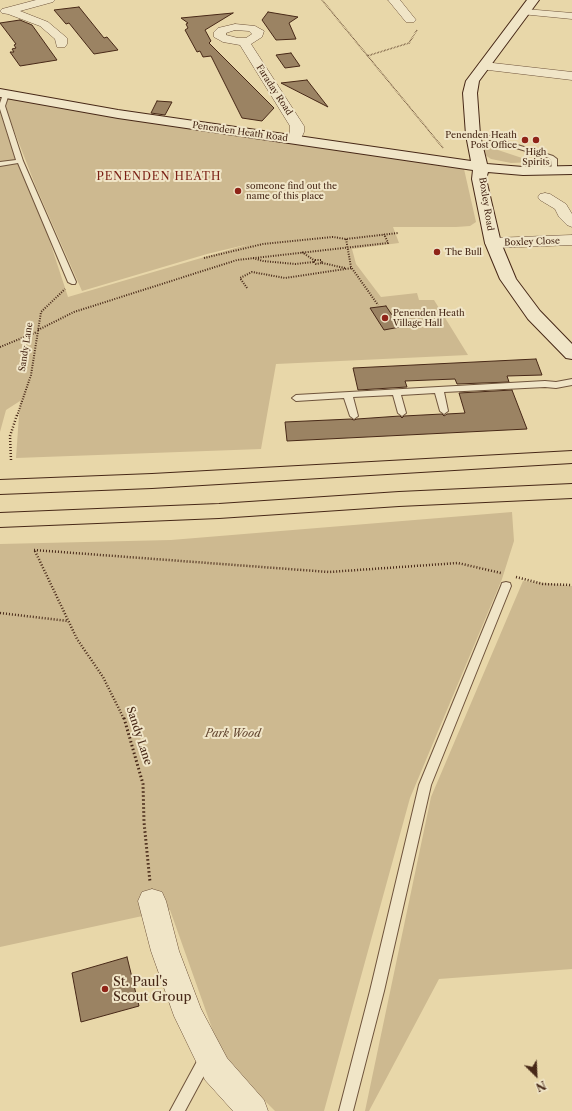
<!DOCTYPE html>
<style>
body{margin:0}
#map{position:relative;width:572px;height:1111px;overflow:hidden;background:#e8d7a9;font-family:"Libre Caslon Text",serif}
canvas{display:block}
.north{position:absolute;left:516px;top:1055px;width:40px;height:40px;-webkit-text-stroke:3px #f0e5c7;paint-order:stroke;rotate:156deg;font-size:11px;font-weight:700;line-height:16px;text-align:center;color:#472817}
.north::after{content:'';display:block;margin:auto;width:14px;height:18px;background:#472817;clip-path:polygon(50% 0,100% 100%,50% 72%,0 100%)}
</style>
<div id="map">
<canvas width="572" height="1111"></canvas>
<div class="north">N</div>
</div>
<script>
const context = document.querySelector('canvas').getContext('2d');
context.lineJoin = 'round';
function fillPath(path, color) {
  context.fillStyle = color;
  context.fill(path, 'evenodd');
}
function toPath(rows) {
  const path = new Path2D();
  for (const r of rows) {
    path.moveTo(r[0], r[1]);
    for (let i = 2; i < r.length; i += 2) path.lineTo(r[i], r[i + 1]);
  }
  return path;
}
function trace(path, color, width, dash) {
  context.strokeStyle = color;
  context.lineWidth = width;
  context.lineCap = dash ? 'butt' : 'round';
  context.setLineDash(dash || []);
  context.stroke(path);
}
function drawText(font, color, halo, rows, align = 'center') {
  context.font = font + ' "Libre Caslon Text",serif';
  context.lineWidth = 4;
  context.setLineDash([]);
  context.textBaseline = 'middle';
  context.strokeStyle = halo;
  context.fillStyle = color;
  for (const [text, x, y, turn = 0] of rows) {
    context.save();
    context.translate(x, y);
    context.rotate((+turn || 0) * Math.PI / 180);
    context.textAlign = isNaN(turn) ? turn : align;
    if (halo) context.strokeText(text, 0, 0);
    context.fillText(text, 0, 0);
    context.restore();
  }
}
fillPath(toPath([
 [2,97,464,169,476,222,470,226,456,227,393,227,399,243,352,249,356,264,381,297,417,293,419,300,434,300,468,355,276,364,261,449,16,458,20,401,6,410,0,432,0,98],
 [10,120,36,187,82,291,207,254,249,244,68,297],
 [480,144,534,162,511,163,491,159,482,153],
 [512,512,514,541,502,579,410,798,324,1111,275,1111,223,1059,170,910,0,947,0,544,171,540],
 [523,581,572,586,572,969,439,979,369,1111,365,1111,431,797]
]), '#cdb990');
const building = toPath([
 [79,7,104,38,107,37,118,50,94,54,69,23,66,24,54,10,79,7],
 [268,12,298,17,289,23,296,39,276,40,262,20,268,12],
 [233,13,205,30,211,41,209,43,274,108,262,121,242,118,211,56,203,57,200,51,197,52,185,30,188,28,186,24,188,23,181,18,233,13],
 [20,20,32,25,57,60,20,66,10,52,14,52,12,49,16,48,14,45,16,44,0,23,20,20],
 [291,53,300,66,285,68,276,55,291,53],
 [307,80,328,107,281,83,307,80],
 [157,101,172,102,165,115,151,113,157,101],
 [386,306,400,327,384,330,370,308,386,306],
 [536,359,542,375,507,376,509,382,457,384,455,379,405,381,407,387,358,390,353,368,536,359],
 [512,390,527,429,287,441,285,422,351,419,354,420,357,419,400,416,402,418,404,416,442,414,444,416,447,414,465,413,459,393,512,390],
 [127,957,139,1006,81,1022,72,973,127,957]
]);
fillPath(building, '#9b8363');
trace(building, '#472817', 1);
const lane = toPath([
 [6,92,9,94,5,106,23,161,76,282,75,284,72,284,68,282,18,163,0,166,0,162,16,160,0,109,0,103,3,94,6,92],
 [473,133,482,134,553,156,557,159,557,171,552,172,551,160,549,158,480,137,471,136,470,135,473,133],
 [572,379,572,385,556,388,545,387,444,392,448,411,444,414,440,411,435,393,401,395,406,413,402,416,398,413,393,395,353,397,358,416,354,419,350,416,344,398,296,401,292,398,296,395,545,381,556,382,572,379],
 [506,582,510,583,511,586,431,785,384,991,353,1111,339,1111,370,991,419,785,501,586,502,583,506,582],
 [207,1050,212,1052,214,1057,185,1111,170,1111,202,1052,207,1050]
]);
const street = toPath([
 [36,0,55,0,53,2,20,11,48,22,67,38,67,44,65,47,57,47,55,39,40,26,8,14,2,13,0,11,2,9,36,0],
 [388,0,400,0,416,20,414,22,406,22,388,0],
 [525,9,572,13,572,19,521,14,519,12,521,10,525,9],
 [235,24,255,26,264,31,262,37,251,44,304,126,304,132,299,143,289,143,287,140,290,132,290,126,240,45,223,42,214,37,214,32,218,28,235,24],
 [235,30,249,31,252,34,246,38,238,38,226,35,226,33,235,30],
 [484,62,572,72,572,80,480,69,478,66,480,63,484,62],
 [545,193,550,194,566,204,572,214,572,227,567,225,559,217,555,209,540,200,538,197,540,194,545,193],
 [572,235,572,245,493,248,488,246,485,243,488,240,493,238,572,235],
 [152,889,162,892,166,901,179,951,201,1009,227,1058,264,1100,268,1111,233,1111,205,1080,174,1016,151,951,138,901,142,892,152,889]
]);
const secondary = toPath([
 [527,0,539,0,479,81,477,93,480,135,487,164,523,167,572,166,572,174,523,175,488,172,486,179,501,243,516,279,540,311,572,344,572,359,566,358,528,319,500,279,485,243,472,179,473,170,118,118,0,97,0,89,118,110,471,161,466,135,463,93,466,81,527,0]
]);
const highway = toPath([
 [572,451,572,463,152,488,0,494,0,480,152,474,572,451],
 [572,484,572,498,399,506,219,518,0,527,0,513,219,504,399,492,572,484]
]);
trace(lane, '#6f543c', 2);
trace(street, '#6f543c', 1);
trace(secondary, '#472817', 2);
trace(highway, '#472817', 2);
trace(toPath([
 [322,0,443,148],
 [367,56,409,43,417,30]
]), '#472817', 1.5, [0.5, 1]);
trace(toPath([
 [346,239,351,267,378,305],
 [302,252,315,261],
 [204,258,263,244,333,237,346,239,398,233],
 [253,258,263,261,295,264,314,262],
 [315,260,321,260,322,263,316,264,314,262,315,260],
 [322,263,345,268],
 [247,288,240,278,252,272,285,278,352,268],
 [38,330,74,312,237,260,388,243,384,234],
 [0,347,37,332],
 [17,416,31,375,41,312,65,289]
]), '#472817', 2, [1, 1.5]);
trace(toPath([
 [11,460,10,436,17,415],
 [34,550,329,572,458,563,501,573],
 [35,551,77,639,103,677,124,719],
 [516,577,543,584,572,585],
 [0,613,68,621]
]), '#472817', 2.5, [1, 2]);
trace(toPath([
 [124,718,143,784,144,822,150,882]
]), '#472817', 3, [1.5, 2.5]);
fillPath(lane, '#f0e5c7');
fillPath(street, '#f0e5c7');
fillPath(secondary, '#f0e5c7');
fillPath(highway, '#e8d7a9');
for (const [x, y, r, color] of [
 [525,140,4,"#8f2418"],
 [536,140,4,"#8f2418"],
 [238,191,4,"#8f2418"],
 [437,252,4,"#8f2418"],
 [385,318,4,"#8f2418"],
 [105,989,4,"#8f2418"]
]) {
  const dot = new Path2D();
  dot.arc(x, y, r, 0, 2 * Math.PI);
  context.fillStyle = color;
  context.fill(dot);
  trace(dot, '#f0e5c7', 1.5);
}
drawText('9px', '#472817', '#f0e5c7', [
 ["Faraday Road",274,90,57],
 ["Penenden Heath Road",240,132,8],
 ["Boxley Road",486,204,81],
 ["Boxley Close",532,242,-2],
 ["Sandy Lane",26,347,-81]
]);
drawText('9px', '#472817', '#f0e5c7', [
 ["Penenden Heath",517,135,"right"],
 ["Post Office",517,145,"right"],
 ["High",536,152,"center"],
 ["Spirits",536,162,"center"],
 ["someone find out the",246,186],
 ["name of this place",246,196],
 ["The Bull",445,252],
 ["Penenden Heath",393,313],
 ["Village Hall",393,323]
], 'left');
context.letterSpacing = '1px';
drawText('11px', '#7a1f14', '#f0e5c7', [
 ["PENENDEN HEATH",159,177]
]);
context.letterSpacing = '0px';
drawText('italic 11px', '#62452f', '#f0e5c7', [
 ["Park Wood",233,734]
]);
drawText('11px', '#472817', '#f0e5c7', [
 ["Sandy Lane",139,736,72]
]);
drawText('13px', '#472817', '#f0e5c7', [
 ["St. Paul's",113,982],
 ["Scout Group",113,997]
], 'left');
</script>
